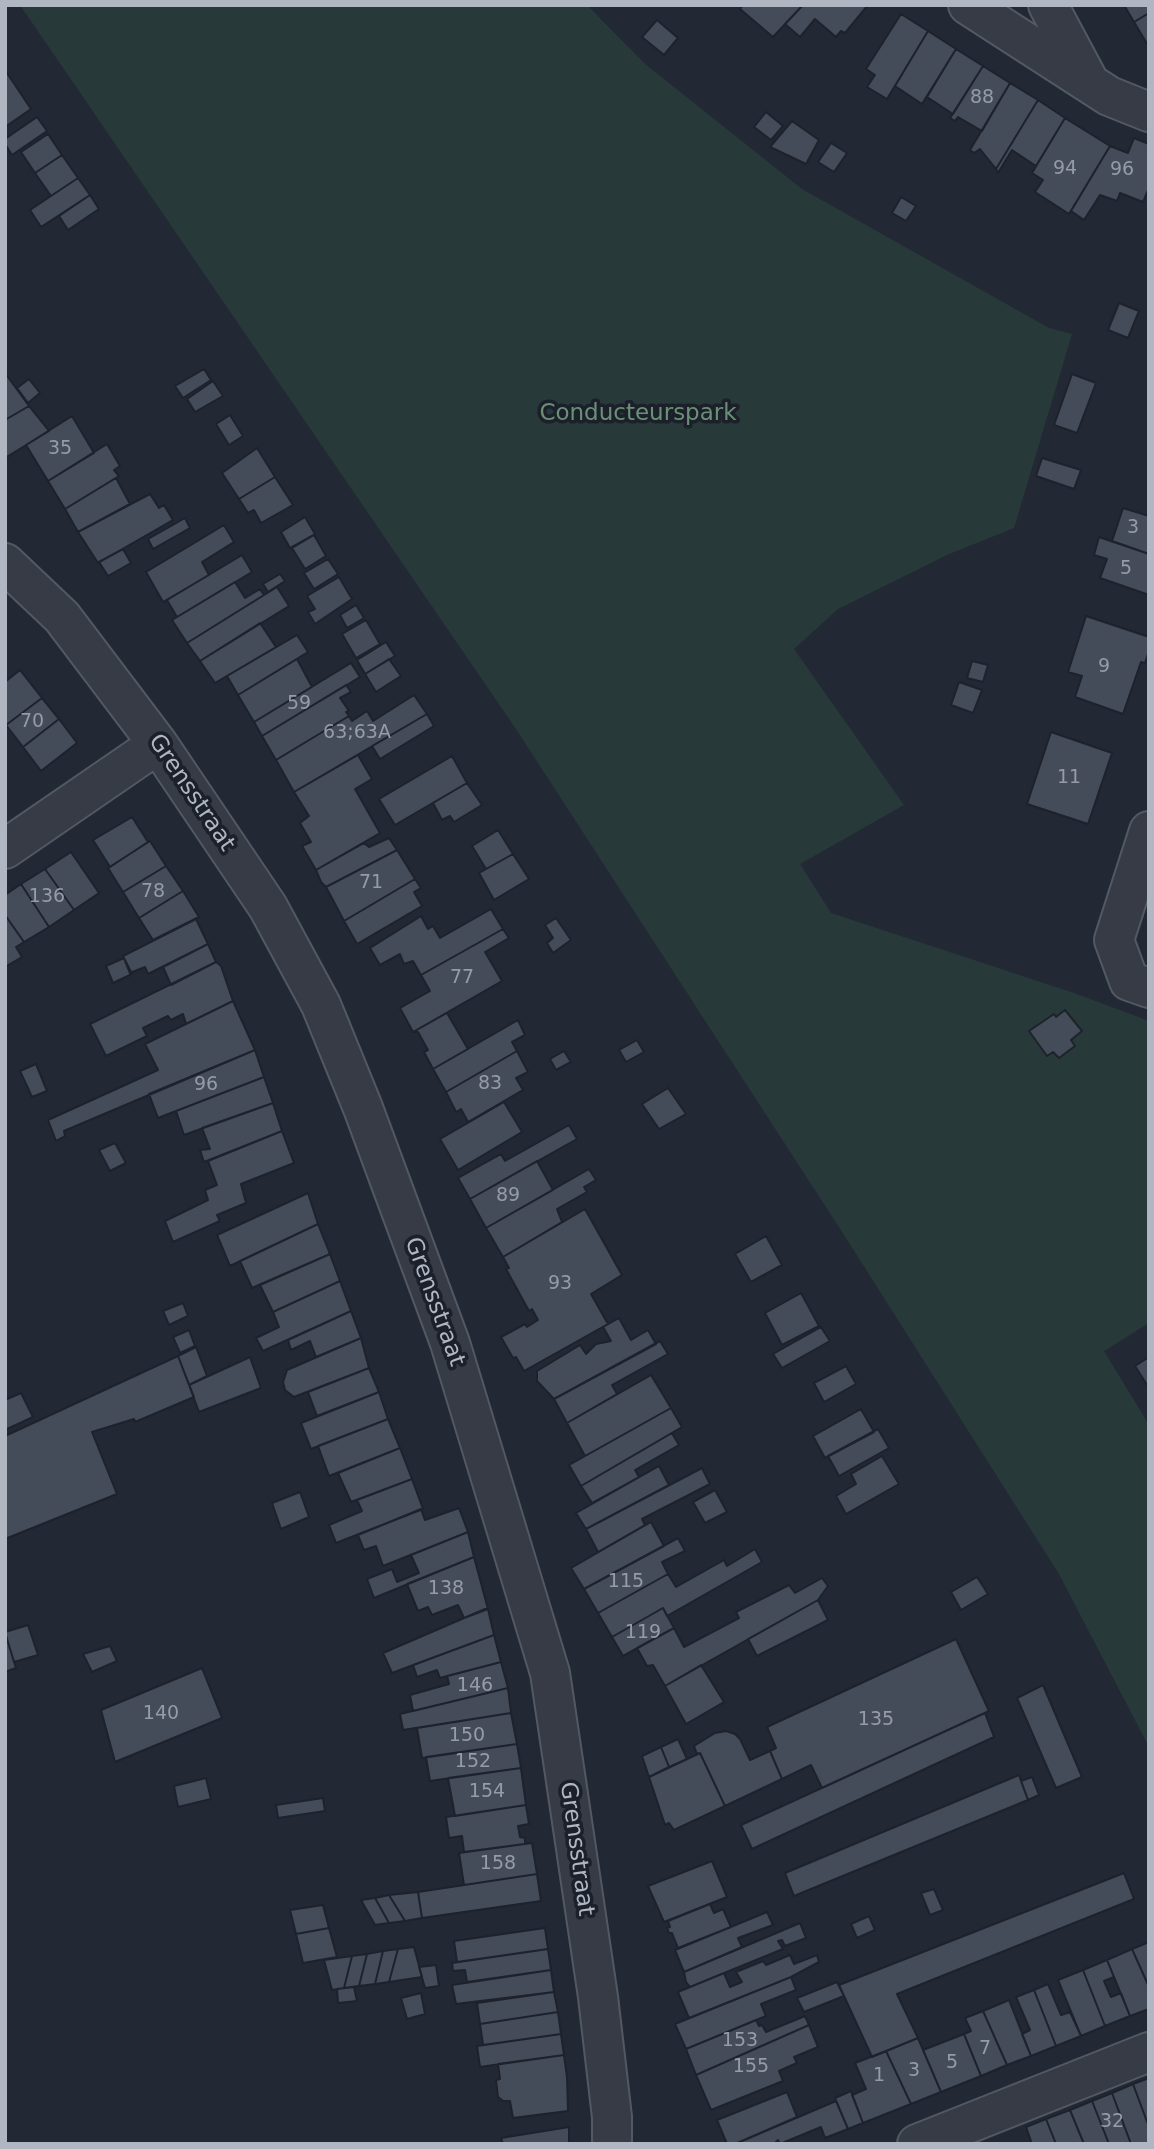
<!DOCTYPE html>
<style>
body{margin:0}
#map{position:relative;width:1154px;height:2149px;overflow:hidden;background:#222935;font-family:"DejaVu Sans",sans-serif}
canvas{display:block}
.frame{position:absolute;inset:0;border:7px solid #b0b6c2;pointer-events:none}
</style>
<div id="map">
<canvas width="1154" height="2149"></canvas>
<div class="frame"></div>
</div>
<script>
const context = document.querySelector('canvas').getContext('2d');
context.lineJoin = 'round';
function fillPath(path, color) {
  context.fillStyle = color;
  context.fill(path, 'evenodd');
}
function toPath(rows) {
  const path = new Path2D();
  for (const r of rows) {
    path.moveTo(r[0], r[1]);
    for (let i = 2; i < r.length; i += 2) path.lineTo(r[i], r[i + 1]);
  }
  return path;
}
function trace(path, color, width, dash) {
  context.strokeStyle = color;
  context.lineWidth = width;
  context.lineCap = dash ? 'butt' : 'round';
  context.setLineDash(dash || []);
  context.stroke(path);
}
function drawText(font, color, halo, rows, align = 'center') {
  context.font = font + ' "DejaVu Sans",sans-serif';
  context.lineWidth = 7;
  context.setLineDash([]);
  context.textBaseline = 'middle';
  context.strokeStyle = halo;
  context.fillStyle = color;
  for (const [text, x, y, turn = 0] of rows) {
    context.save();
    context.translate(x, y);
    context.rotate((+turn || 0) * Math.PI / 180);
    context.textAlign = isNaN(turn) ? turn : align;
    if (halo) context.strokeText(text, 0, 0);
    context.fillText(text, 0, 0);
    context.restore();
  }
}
fillPath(toPath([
 [20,5,587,5,645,64,802,189,1049,328,1072,334,1014,528,949,554,838,609,794,649,904,805,800,864,831,913,1074,993,1149,1021,1149,1323,1104,1351,1149,1425,1149,1747,1059,1574,846,1238,516,729]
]), '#28393a');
const building = toPath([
 [743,5,803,5,773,37,740,9,743,5],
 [803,5,868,5,845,33,841,31,836,37,815,19,800,37,785,24,803,5],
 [1124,5,1149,5,1149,13,1134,22,1124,5],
 [1149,13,1149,47,1134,22,1149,13],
 [901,14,928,31,887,99,867,87,875,75,866,69,901,14],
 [657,20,678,38,664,55,642,37,657,20],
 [928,31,956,49,922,104,895,86,928,31],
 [956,49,983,66,953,114,927,97,956,49],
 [983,66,1010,83,982,131,958,117,955,121,950,118,983,66],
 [5,70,31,109,5,127,5,70],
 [1010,83,1038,100,996,169,980,149,974,153,970,150,1010,83],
 [1038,100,1065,118,1036,166,1012,150,998,173,996,169,1038,100],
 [766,112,783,126,771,140,754,127,766,112],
 [37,117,47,131,12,155,5,144,5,139,37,117],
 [1065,118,1110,146,1069,214,1035,192,1043,180,1032,173,1065,118],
 [792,121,819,140,806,164,770,147,792,121],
 [48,134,62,155,35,173,21,152,48,134],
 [1134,138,1149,144,1149,188,1143,202,1120,193,1117,201,1100,195,1084,220,1071,211,1110,146,1128,153,1134,138],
 [831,143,847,153,834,172,818,162,831,143],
 [62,155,78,178,51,196,35,173,62,155],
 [78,178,90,195,41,227,30,210,78,178],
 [90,195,99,209,68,230,59,216,90,195],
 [901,197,916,206,906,221,892,213,901,197],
 [1119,303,1139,311,1128,338,1108,330,1119,303],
 [204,369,211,380,183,398,175,386,204,369],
 [5,373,29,406,5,420,5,373],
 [1072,374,1096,383,1077,433,1054,425,1072,374],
 [29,379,40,393,28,403,17,388,29,379],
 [213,381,223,396,195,412,187,399,213,381],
 [29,406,49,431,5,458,5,420,29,406],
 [230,415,243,436,229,445,216,424,230,415],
 [72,416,94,453,48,481,26,445,72,416],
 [107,444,120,466,114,470,119,476,65,509,48,481,107,444],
 [257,448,275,477,239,499,222,473,257,448],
 [1042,458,1081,470,1074,489,1036,476,1042,458],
 [275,477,293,505,261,523,254,510,248,513,239,499,275,477],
 [116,478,130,504,78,532,65,509,116,478],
 [150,494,159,508,164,505,173,520,98,563,78,532,150,494],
 [1123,508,1149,516,1149,554,1112,541,1123,508],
 [305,517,315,534,290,548,281,532,305,517],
 [185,518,190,528,153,549,148,539,185,518],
 [224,525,234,542,202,562,209,575,163,602,146,572,224,525],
 [314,535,326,556,305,569,292,548,314,535],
 [1099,537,1149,554,1149,595,1100,578,1107,559,1094,555,1099,537],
 [123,549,131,563,108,576,99,562,123,549],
 [242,555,252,572,177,617,167,600,242,555],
 [328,559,338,574,314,589,304,573,328,559],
 [280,574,285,581,268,592,263,584,280,574],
 [339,577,352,599,315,624,308,612,315,609,307,596,339,577],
 [235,582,245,598,260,589,264,595,187,643,172,620,235,582],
 [277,587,289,606,200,661,187,643,277,587],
 [356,605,364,618,347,628,340,615,356,605],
 [1086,616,1149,637,1149,651,1145,663,1141,662,1123,714,1075,697,1082,676,1068,672,1086,616],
 [366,620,380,644,356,658,342,634,366,620],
 [260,623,276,647,215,683,200,661,260,623],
 [297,635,308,652,238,695,227,676,297,635],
 [386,642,395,656,365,674,357,660,386,642],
 [297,659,312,687,254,722,238,695,297,659],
 [389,659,401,676,376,692,365,674,389,659],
 [972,661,988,665,983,682,967,678,972,661],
 [351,663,360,677,262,736,254,722,351,663],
 [20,670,42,698,6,725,5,682,20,670],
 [959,682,982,690,973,713,951,705,959,682],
 [346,685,351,692,340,698,349,711,346,712,349,716,276,760,262,736,346,685],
 [414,695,427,714,294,792,276,760,349,716,352,721,367,711,373,721,414,695],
 [42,698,59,719,23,747,6,725,42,698],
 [427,714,434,726,380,759,372,746,427,714],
 [59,719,77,743,41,771,23,747,59,719],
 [1051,732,1112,753,1088,824,1027,804,1051,732],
 [358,755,372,779,355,789,380,833,316,870,302,846,311,842,300,823,309,816,294,792,358,755],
 [452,756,467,783,395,825,379,799,452,756],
 [467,783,482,805,454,822,450,816,442,820,433,803,467,783],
 [132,817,148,842,110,867,93,840,132,817],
 [498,830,513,854,486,869,472,846,498,830],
 [389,838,397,850,326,887,321,882,316,870,364,843,369,847,389,838],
 [150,841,166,866,123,892,108,868,150,841],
 [397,850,415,879,344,921,326,887,397,850],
 [71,852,99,893,74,910,45,869,71,852],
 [513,854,529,879,494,900,479,873,513,854],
 [166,866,183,891,139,918,123,892,166,866],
 [45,869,74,910,49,927,21,884,45,869],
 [415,879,421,888,414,892,422,906,357,944,344,921,415,879],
 [21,884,49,927,24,942,5,915,5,895,21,884],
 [183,891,199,917,153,940,139,918,183,891],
 [491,909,503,929,421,975,413,961,404,964,400,954,380,965,370,948,421,916,428,929,433,926,440,938,491,909],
 [5,915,24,942,16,947,22,957,5,967,5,915],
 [556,918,571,940,553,953,547,943,553,938,545,925,556,918],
 [196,919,208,944,148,974,145,967,130,973,123,956,196,919],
 [503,929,509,938,485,952,502,981,413,1032,400,1008,430,991,421,975,503,929],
 [208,944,216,962,171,985,163,967,208,944],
 [124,958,132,974,113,983,106,966,124,958],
 [216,962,221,966,233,1001,186,1024,183,1014,171,1020,168,1016,143,1028,147,1036,106,1056,90,1024,216,962],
 [233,1001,255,1050,64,1131,65,1136,56,1141,48,1120,158,1070,145,1044,233,1001],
 [1065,1010,1082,1031,1071,1040,1075,1046,1059,1058,1053,1052,1047,1056,1029,1031,1054,1014,1056,1017,1065,1010],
 [447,1013,468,1049,433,1069,424,1052,428,1050,418,1032,413,1032,447,1013],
 [518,1020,525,1035,512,1042,517,1051,446,1092,433,1069,518,1020],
 [637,1040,644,1052,626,1062,619,1050,637,1040],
 [255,1050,264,1077,158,1118,149,1094,255,1050],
 [517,1051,528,1072,516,1078,523,1090,468,1122,461,1109,456,1112,446,1092,517,1051],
 [564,1051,571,1062,556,1070,550,1059,564,1051],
 [36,1064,47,1091,32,1097,20,1071,36,1064],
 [264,1077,273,1103,184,1135,176,1111,264,1077],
 [668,1088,686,1114,659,1129,642,1104,668,1088],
 [504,1102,522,1132,458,1170,440,1139,504,1102],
 [273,1103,282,1131,204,1162,200,1150,210,1149,202,1128,273,1103],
 [569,1125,577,1139,470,1199,458,1178,501,1154,505,1161,569,1125],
 [282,1131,294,1163,241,1184,246,1203,217,1215,220,1221,173,1242,165,1221,208,1200,205,1190,217,1185,208,1161,282,1131],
 [115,1143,126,1163,110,1171,99,1150,115,1143],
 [537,1161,553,1190,486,1228,470,1199,537,1161],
 [589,1169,596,1180,584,1187,587,1192,557,1209,562,1222,503,1257,486,1228,589,1169],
 [308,1193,318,1224,230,1266,217,1235,308,1193],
 [585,1209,622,1275,591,1294,608,1324,524,1371,516,1357,513,1358,501,1337,525,1324,527,1327,538,1320,532,1309,529,1311,506,1269,509,1268,503,1257,585,1209],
 [318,1224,330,1254,252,1288,240,1261,318,1224],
 [766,1236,782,1265,751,1282,735,1254,766,1236],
 [330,1254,340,1281,273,1312,260,1285,330,1254],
 [340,1281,351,1311,263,1351,256,1338,279,1327,273,1312,340,1281],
 [801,1293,819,1326,782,1345,765,1313,801,1293],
 [183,1303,188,1316,169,1325,163,1311,183,1303],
 [351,1311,361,1338,316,1357,310,1341,291,1350,288,1340,351,1311],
 [619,1318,631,1340,648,1330,656,1344,554,1399,537,1381,537,1371,580,1345,586,1354,596,1344,611,1341,603,1327,619,1318],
 [821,1327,830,1341,782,1368,773,1354,821,1327],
 [189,1330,195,1346,180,1353,173,1337,189,1330],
 [361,1338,369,1368,294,1397,285,1390,283,1382,287,1370,361,1338],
 [660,1341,668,1354,612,1385,617,1394,567,1423,554,1399,660,1341],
 [196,1347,207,1376,189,1385,178,1356,196,1347],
 [178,1356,194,1397,135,1422,134,1419,92,1432,117,1494,5,1539,5,1436,178,1356],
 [250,1357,261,1388,199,1412,189,1385,250,1357],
 [1149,1357,1149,1388,1135,1366,1149,1357],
 [846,1366,856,1384,824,1402,814,1383,846,1366],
 [369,1368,379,1392,317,1416,308,1392,369,1368],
 [651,1375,671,1408,585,1456,567,1423,651,1375],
 [379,1392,388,1419,311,1449,301,1423,379,1392],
 [21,1393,33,1417,5,1430,5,1400,21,1393],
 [671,1408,682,1427,581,1486,569,1465,671,1408],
 [861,1409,874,1432,825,1458,813,1436,861,1409],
 [388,1419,400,1448,329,1476,318,1446,388,1419],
 [878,1429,889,1448,839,1476,828,1456,878,1429],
 [672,1433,679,1445,635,1470,639,1477,592,1503,581,1486,672,1433],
 [400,1448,412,1479,351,1502,338,1473,400,1448],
 [882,1456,899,1484,846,1514,836,1496,856,1484,851,1474,882,1456],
 [659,1466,669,1485,586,1529,576,1513,659,1466],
 [702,1468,710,1484,642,1519,645,1525,598,1552,586,1529,702,1468],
 [412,1479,423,1509,336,1543,329,1525,362,1511,357,1500,412,1479],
 [715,1490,727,1512,705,1523,693,1502,715,1490],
 [300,1492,309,1517,281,1529,272,1503,300,1492],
 [459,1508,468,1532,383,1566,376,1546,364,1550,358,1535,421,1509,425,1520,459,1508],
 [651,1522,664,1546,584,1589,571,1568,651,1522],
 [468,1532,474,1557,374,1598,367,1579,392,1569,397,1582,419,1573,411,1555,468,1532],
 [678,1538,685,1551,662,1562,668,1574,598,1613,584,1589,678,1538],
 [755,1549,762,1562,667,1616,663,1608,612,1637,598,1613,668,1574,676,1587,724,1560,727,1566,755,1549],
 [474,1557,488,1609,464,1618,458,1605,432,1615,428,1607,418,1611,407,1584,474,1557],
 [977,1577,988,1594,961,1610,951,1592,977,1577],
 [822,1578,828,1586,818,1600,665,1686,653,1665,647,1666,637,1648,674,1628,684,1647,739,1618,736,1612,789,1585,795,1593,822,1578],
 [818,1600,828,1620,757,1656,748,1639,818,1600],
 [663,1608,674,1628,623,1656,612,1637,663,1608],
 [485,1609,488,1609,494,1635,392,1673,383,1653,485,1609],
 [28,1625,38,1655,14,1662,5,1632,28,1625],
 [5,1633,16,1668,5,1672,5,1633],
 [494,1635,501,1662,440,1678,437,1670,417,1677,413,1665,494,1635],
 [956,1639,989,1711,822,1788,811,1765,782,1779,770,1751,776,1748,767,1727,956,1639],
 [110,1646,117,1661,92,1672,83,1654,110,1646],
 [501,1662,508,1688,413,1711,410,1695,449,1684,447,1676,501,1662],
 [701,1665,724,1702,686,1724,665,1686,701,1665],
 [202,1668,222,1718,115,1762,101,1710,202,1668],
 [1043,1685,1082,1777,1056,1788,1017,1698,1043,1685],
 [508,1688,511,1713,403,1730,400,1714,508,1688],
 [511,1713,517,1744,422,1758,417,1728,511,1713],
 [985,1713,994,1737,752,1849,741,1825,985,1713],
 [726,1731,735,1734,740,1739,750,1760,770,1751,782,1779,725,1806,700,1753,697,1754,694,1746,715,1733,726,1731],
 [678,1739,687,1759,669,1767,661,1747,678,1739],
 [517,1744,521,1768,430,1781,426,1757,517,1744],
 [661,1747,669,1767,649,1777,642,1756,661,1747],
 [700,1753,725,1806,674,1830,669,1823,665,1825,649,1777,700,1753],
 [521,1768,526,1805,455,1816,448,1778,521,1768],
 [1019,1775,1028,1800,794,1896,785,1873,1019,1775],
 [1032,1777,1039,1795,1028,1800,1021,1781,1032,1777],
 [206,1778,211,1799,178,1807,174,1786,206,1778],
 [323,1798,325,1811,278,1818,276,1805,323,1798],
 [526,1805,529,1824,518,1826,520,1837,525,1838,525,1843,532,1843,464,1852,462,1836,449,1838,446,1817,526,1805],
 [532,1843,537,1874,464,1885,459,1853,532,1843],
 [712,1861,727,1897,664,1922,648,1886,712,1861],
 [1124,1873,1134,1899,897,1994,918,2038,872,2057,839,1985,1124,1873],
 [537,1874,541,1901,422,1918,418,1892,537,1874],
 [934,1889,943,1910,930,1915,921,1893,934,1889],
 [418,1892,422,1918,405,1921,389,1895,418,1892],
 [389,1895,405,1921,389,1923,375,1898,389,1895],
 [375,1898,389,1923,375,1925,361,1900,375,1898],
 [710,1904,714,1913,723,1909,731,1927,678,1948,672,1933,669,1933,667,1928,670,1927,668,1921,710,1904],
 [323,1905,329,1928,296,1934,290,1910,323,1905],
 [767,1912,773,1925,738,1938,742,1947,684,1972,675,1950,767,1912],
 [869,1916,875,1930,857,1938,851,1924,869,1916],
 [800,1923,806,1938,785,1946,782,1940,778,1941,783,1949,690,1987,686,1982,684,1972,800,1923],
 [329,1928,337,1957,303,1963,296,1934,329,1928],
 [545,1928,548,1949,457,1962,454,1941,545,1928],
 [1149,1942,1149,1987,1132,1949,1149,1942],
 [414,1947,422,1977,389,1982,398,1949,414,1947],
 [398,1949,389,1982,375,1984,383,1951,398,1949],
 [548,1949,551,1970,467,1982,465,1970,453,1971,452,1963,548,1949],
 [1132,1949,1149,1987,1149,2009,1130,2016,1107,1960,1132,1949],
 [383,1951,375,1984,359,1986,367,1954,383,1951],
 [367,1954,359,1986,344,1988,352,1956,367,1954],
 [790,1955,794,1964,817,1955,819,1962,791,1977,689,2018,678,1992,724,1973,730,1987,742,1982,736,1972,763,1961,766,1965,790,1955],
 [352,1956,344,1988,332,1990,324,1960,352,1956],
 [1107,1960,1114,1977,1104,1981,1111,1997,1121,1993,1130,2016,1105,2026,1083,1970,1107,1960],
 [436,1965,439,1986,425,1988,419,1967,436,1965],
 [551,1970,554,1992,456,2004,452,1985,551,1970],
 [1083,1970,1105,2026,1081,2036,1058,1980,1083,1970],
 [791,1977,796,1990,761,2004,766,2016,686,2049,675,2024,791,1977],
 [837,1982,844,1996,804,2012,797,1998,837,1982],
 [1048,1984,1061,2015,1070,2012,1081,2036,1056,2046,1034,1990,1048,1984],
 [354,1987,357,2001,338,2003,337,1989,354,1987],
 [1034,1990,1056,2046,1031,2056,1022,2034,1030,2030,1016,1997,1034,1990],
 [554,1992,558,2012,480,2024,477,2003,554,1992],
 [421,1993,425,2014,407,2019,401,1998,421,1993],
 [1009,2000,1031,2056,1007,2065,983,2011,1009,2000],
 [983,2011,1007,2065,981,2076,964,2034,971,2031,965,2018,983,2011],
 [558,2012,561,2034,483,2045,480,2024,558,2012],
 [805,2016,809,2025,696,2075,686,2049,756,2020,759,2026,762,2025,766,2032,805,2016],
 [809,2025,818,2047,794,2057,797,2063,779,2071,783,2081,711,2110,696,2075,809,2025],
 [561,2034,564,2055,480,2067,477,2046,561,2034],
 [964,2034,981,2076,941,2092,923,2050,964,2034],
 [918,2038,941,2092,911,2104,886,2051,918,2038],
 [886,2051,911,2104,863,2123,852,2095,866,2089,855,2063,886,2051],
 [564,2055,567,2077,568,2111,513,2118,510,2101,503,2101,498,2097,496,2080,500,2079,498,2064,564,2055],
 [1149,2078,1149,2127,1133,2084,1149,2078],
 [1133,2084,1149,2127,1149,2144,1131,2144,1112,2093,1133,2084],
 [851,2091,863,2123,848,2129,835,2098,851,2091],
 [787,2092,797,2117,735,2144,727,2144,717,2120,787,2092],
 [1112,2093,1131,2144,1109,2144,1092,2101,1112,2093],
 [836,2101,848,2129,825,2138,821,2127,780,2144,778,2140,774,2144,735,2144,836,2101],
 [1092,2101,1109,2144,1084,2144,1070,2110,1092,2101],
 [1070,2110,1084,2144,1056,2144,1046,2119,1070,2110],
 [1046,2119,1056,2144,1032,2144,1026,2127,1046,2119],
 [569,2127,569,2144,503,2144,501,2138,569,2127]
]);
fillPath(building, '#444c59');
trace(building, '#1d222c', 2);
const street = toPath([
 [968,5,1109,96,1149,112],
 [1048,5,1088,80],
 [5,563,62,617,158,744,268,907,321,1005,363,1108,450,1343,550,1673,598,1997,612,2117,612,2144],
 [1149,831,1114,940,1129,981,1149,988],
 [5,849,158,744],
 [917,2144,1149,2052]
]);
trace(street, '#535963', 42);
trace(street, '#363b46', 38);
drawText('19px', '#959ca8', null, [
 ["88",982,98],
 ["94",1065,169],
 ["96",1122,170],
 ["35",60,449],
 ["3",1133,528],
 ["5",1126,569],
 ["9",1104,667],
 ["59",299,704],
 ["70",32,722],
 ["63;63A",357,733],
 ["11",1069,778],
 ["71",371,883],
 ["78",153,892],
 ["136",47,897],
 ["77",462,978],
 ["83",490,1084],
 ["96",206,1085],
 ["89",508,1196],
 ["93",560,1284],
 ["115",626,1582],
 ["138",446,1589],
 ["119",643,1633],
 ["146",475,1686],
 ["140",161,1714],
 ["135",876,1720],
 ["150",467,1736],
 ["152",473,1762],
 ["154",487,1792],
 ["158",498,1864],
 ["153",740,2041],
 ["7",985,2049],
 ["5",952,2063],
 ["155",751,2067],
 ["3",914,2071],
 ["1",879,2076],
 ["32",1112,2122]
]);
drawText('23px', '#6a9075', '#1b202a', [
 ["Conducteurspark",638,414]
]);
drawText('23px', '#b0b6c2', '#1b202a', [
 ["Grensstraat",191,793,56],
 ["Grensstraat",434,1302,70],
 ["Grensstraat",576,1849,82]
]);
</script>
